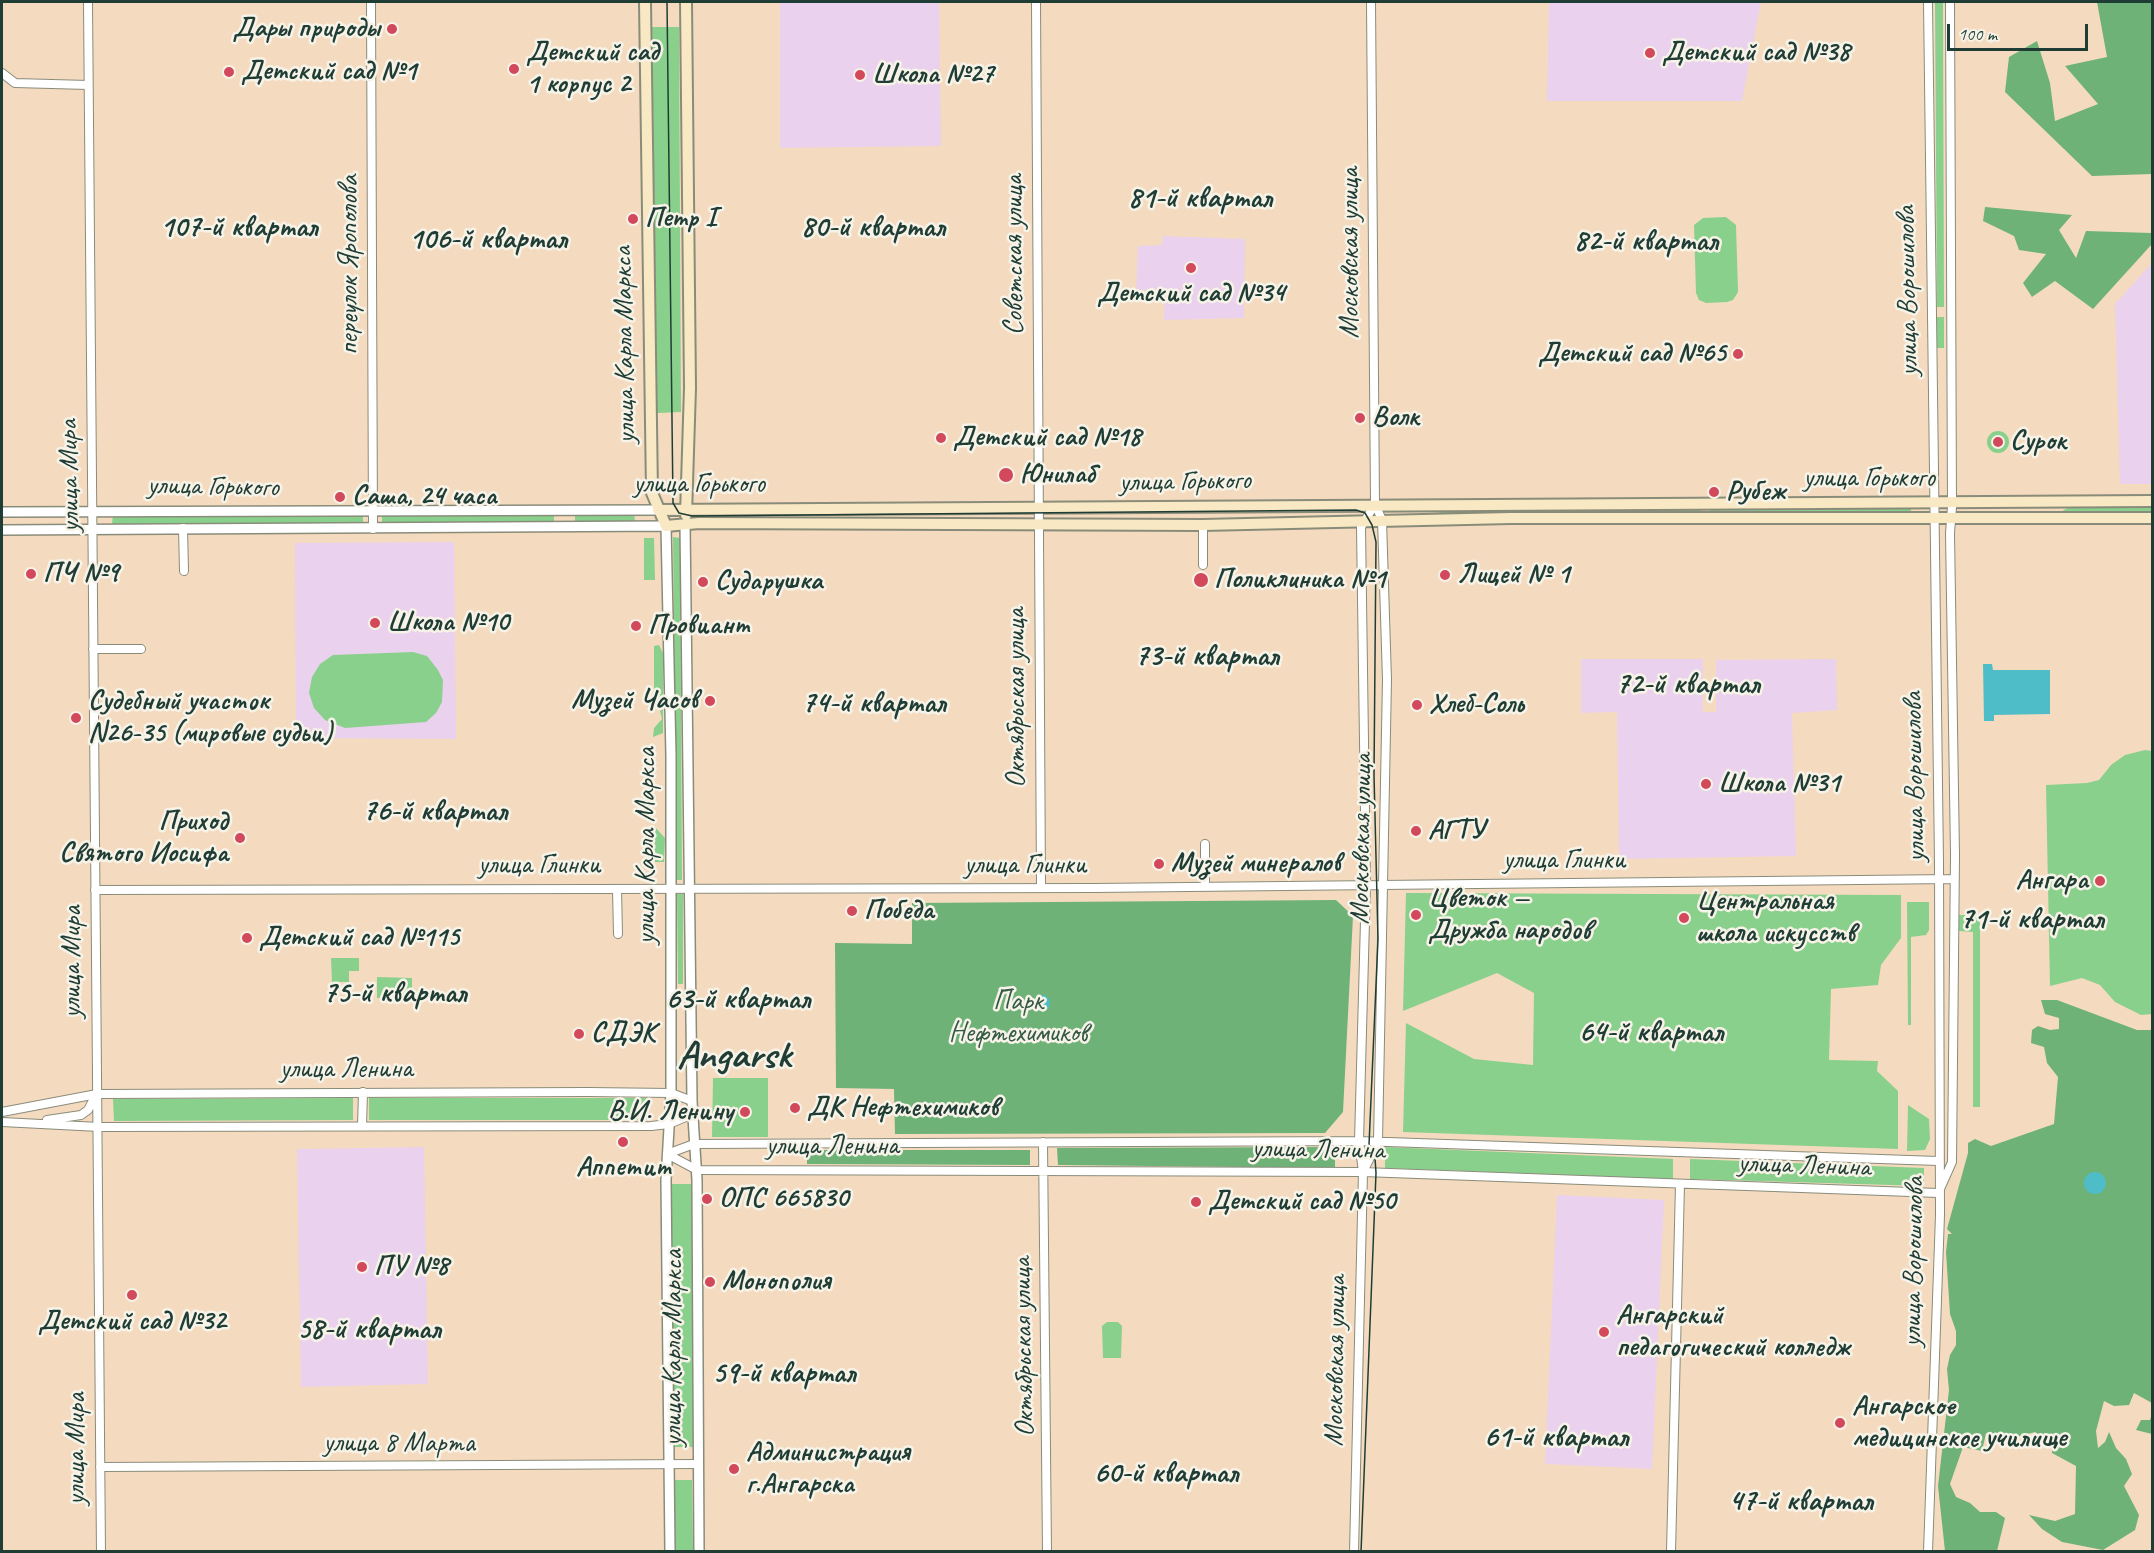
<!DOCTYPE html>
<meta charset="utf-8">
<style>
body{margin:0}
#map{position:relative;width:2154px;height:1553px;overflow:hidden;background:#f4dbbf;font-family:Caveat,sans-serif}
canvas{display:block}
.frame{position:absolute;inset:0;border:3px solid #1f3d34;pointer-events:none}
.scale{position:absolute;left:1947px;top:24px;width:141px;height:27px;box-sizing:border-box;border:3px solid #1f3d34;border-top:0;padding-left:8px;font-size:18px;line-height:21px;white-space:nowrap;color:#1f3d34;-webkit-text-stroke:4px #f7f3e8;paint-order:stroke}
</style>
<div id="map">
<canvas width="2154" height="1553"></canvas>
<div class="frame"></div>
<div class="scale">100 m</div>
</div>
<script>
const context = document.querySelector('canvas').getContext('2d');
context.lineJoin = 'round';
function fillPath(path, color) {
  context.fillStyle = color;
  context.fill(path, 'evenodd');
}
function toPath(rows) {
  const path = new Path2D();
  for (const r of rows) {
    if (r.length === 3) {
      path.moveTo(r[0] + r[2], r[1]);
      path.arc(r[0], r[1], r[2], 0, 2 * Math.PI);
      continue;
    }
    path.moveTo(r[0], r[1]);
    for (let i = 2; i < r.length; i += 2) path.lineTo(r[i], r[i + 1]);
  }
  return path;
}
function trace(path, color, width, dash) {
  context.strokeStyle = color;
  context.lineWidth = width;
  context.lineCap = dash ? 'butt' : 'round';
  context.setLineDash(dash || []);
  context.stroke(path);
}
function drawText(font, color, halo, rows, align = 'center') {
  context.font = font + ' Caveat,sans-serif';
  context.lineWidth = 5;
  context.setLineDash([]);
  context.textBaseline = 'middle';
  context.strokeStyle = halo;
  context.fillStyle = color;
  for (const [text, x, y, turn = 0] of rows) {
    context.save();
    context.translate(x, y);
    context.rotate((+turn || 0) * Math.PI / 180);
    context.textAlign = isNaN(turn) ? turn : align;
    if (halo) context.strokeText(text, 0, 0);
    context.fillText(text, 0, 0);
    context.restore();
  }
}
fillPath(toPath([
 [939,2,941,146,780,148,780,3],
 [1549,2,1761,2,1742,101,1547,101],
 [1163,236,1245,239,1244,318,1164,320,1165,290,1136,290,1138,246,1162,245],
 [2152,263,2152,484,2120,484,2115,304],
 [454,542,456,739,296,738,295,543],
 [1581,659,1703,659,1703,712,1716,712,1716,660,1836,659,1837,710,1792,713,1796,856,1619,859,1617,712,1581,713],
 [424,1147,428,1384,301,1387,297,1149],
 [1557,1195,1664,1200,1652,1469,1545,1464]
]), '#ead1ed');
fillPath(toPath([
 [1935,2,1943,2,1944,307,1937,307],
 [652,27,679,27,681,412,657,413],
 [1726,217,1736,225,1738,292,1733,300,1727,302,1706,303,1699,300,1696,293,1694,225,1703,218],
 [1937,317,1944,317,1944,348,1937,348],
 [1998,442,11],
 [1911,506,1911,513,1710,513,1710,507],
 [2152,506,2152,513,2060,512,2070,507],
 [1701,507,1701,513,1436,515,1444,509],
 [634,512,635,521,575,521,575,513],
 [554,513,554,521,382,524,382,516],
 [113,514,363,515,363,525,112,524],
 [673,537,680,538,682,880,677,880],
 [644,538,654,538,655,580,644,580],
 [659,645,663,653,663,733,653,737,654,728,662,719,659,707,654,702,654,646],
 [413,652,427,656,438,670,443,680,442,702,436,713,426,722,345,728,325,720,314,708,309,693,312,677,320,664,333,655],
 [2145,750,2152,751,2152,1014,2141,1015,2115,1002,2100,985,2082,978,2050,986,2046,785,2087,783,2099,780,2111,765,2125,755],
 [654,826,665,838,664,862,655,862],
 [1406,893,1901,895,1901,938,1881,965,1878,985,1831,989,1829,1060,1878,1061,1877,1071,1898,1091,1898,1149,1403,1132,1406,1023,1474,1059,1533,1065,1534,993,1497,973,1403,1011],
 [677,894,683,894,683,984,678,984],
 [1907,902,1929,902,1929,930,1926,935,1911,937,1911,1025,1908,1025],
 [1959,915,1980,915,1980,1107,1973,1107,1973,932,1959,931],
 [331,958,359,958,359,971,349,971,349,982,332,982],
 [377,977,412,978,412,998,377,998],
 [713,1078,768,1078,768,1137,712,1137],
 [353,1098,353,1120,114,1121,113,1099],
 [369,1098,647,1098,647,1120,369,1120],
 [1908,1105,1929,1119,1930,1139,1925,1150,1907,1151],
 [1385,1147,1673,1159,1673,1179,1385,1168],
 [1690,1159,1924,1168,1924,1186,1690,1179],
 [671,1184,692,1184,694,1447,674,1447],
 [1107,1322,1118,1322,1122,1326,1121,1358,1103,1358,1102,1326],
 [675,1480,692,1480,693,1551,675,1551]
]), '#89d08c');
fillPath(toPath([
 [2097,2,2152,2,2152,174,2092,176,2005,92,2009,57,2037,41,2050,83,2055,121,2098,104,2065,66,2107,57],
 [1985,207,2072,215,2059,230,2076,258,2086,231,2152,233,2152,244,2093,309,2055,281,2032,297,2023,283,2046,254,2019,250,2014,236,1983,221],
 [1336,900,1353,916,1343,1112,1325,1133,895,1134,894,1089,836,1088,835,943,912,944,912,903],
 [2041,1000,2057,1000,2137,1030,2152,1030,2152,1403,2134,1393,2129,1405,2114,1406,2104,1401,2096,1431,2098,1448,2105,1442,2109,1432,2116,1448,2126,1459,2132,1474,2124,1486,2139,1515,2135,1530,2103,1550,2062,1542,2042,1529,2029,1515,2055,1521,2075,1514,2076,1466,2052,1453,2052,1444,2035,1432,1999,1442,1986,1433,1982,1451,1963,1447,1950,1484,1956,1497,1970,1503,1980,1512,1996,1512,2005,1518,1997,1551,1945,1551,1938,1486,1949,1390,1947,1369,1950,1355,1956,1345,1956,1331,1950,1314,1946,1252,1948,1234,1952,1234,1947,1229,1968,1153,1968,1143,1975,1139,1991,1146,2054,1124,2058,1077,2047,1063,2044,1047,2031,1043,2032,1030,2038,1026,2050,1030,2059,1029,2059,1018,2045,1014],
 [1335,1147,1335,1168,1058,1165,1057,1148],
 [807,1150,1030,1150,1030,1165,807,1164],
 [2152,1414,2152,1434,2136,1430,2141,1420,2150,1420]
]), '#6eb278');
fillPath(toPath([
 [1983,664,1992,664,1993,670,2050,670,2050,714,1994,715,1994,721,1984,721],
 [1042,1003,8],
 [2095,1183,11]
]), '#4fbdc7');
const minor = toPath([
 [88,2,101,1552],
 [371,2,373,529],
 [1036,2,1041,888],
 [1928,2,1939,863,1940,1215,1928,1552],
 [2,73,15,83,88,85],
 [1203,525,1203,565],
 [183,528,184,571],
 [93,649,141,649],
 [1205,844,1205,886],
 [617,889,618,934],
 [95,890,1094,888,1954,879],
 [2,1112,97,1094,588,1092,671,1093,692,1101],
 [47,1120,81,1115,88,1110,96,1095],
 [2,1122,99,1127,651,1126,669,1124,693,1114],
 [362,1126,363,1092],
 [1043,1142,1047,1552],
 [667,1154,697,1170,1363,1172,1938,1193],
 [667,1154,694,1144,1359,1141,1938,1161],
 [1363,1172,1378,1141,1387,680,1382,520,1375,504,1371,2],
 [1940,1189,1952,1162,1955,855,1950,533,1952,507,1950,2],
 [100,1467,699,1464],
 [1354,1552,1363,1172,1359,1141,1366,884,1361,527,1375,504],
 [1671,1552,1680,1184]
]);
const tertiary = toPath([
 [2,512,658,510],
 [685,524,692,1101,697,1180,699,1552],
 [2,530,666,526,671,756,671,1093,666,1180,670,1552]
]);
const secondary = toPath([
 [645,2,652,493,666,526,699,523,1203,525,1511,518,2152,518],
 [686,2,690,388,686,515],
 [658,510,2152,501]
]);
trace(minor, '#8a8c7a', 10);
trace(tertiary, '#8a8c7a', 12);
trace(secondary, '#8a8c7a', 14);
trace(minor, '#fff', 8);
trace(tertiary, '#fff', 9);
trace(secondary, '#f8e8c3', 10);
trace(toPath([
 [667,2,673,503,679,513,692,516,1356,510,1365,513,1372,525,1376,542,1374,775,1378,939,1369,1145,1375,1158,1376,1173,1361,1552]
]), '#1f3d34', 1.5);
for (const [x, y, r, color] of [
 [392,29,6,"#d1495b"],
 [1650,53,6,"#d1495b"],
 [514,69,6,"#d1495b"],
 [229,72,6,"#d1495b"],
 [860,75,6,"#d1495b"],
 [633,219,6,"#d1495b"],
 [1191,268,6,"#d1495b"],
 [1738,354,6,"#d1495b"],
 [1360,418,6,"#d1495b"],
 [941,438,6,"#d1495b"],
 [1998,442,6,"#d1495b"],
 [1006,475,8,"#d1495b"],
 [1714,492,6,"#d1495b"],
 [340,497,6,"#d1495b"],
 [31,574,6,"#d1495b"],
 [1445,575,6,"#d1495b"],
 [1201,580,8,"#d1495b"],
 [703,582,6,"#d1495b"],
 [375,623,6,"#d1495b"],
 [636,626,6,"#d1495b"],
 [710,701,6,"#d1495b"],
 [1417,705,6,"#d1495b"],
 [76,718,6,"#d1495b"],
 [1706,784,6,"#d1495b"],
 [1416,831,6,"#d1495b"],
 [240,838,6,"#d1495b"],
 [1159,864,6,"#d1495b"],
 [2100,881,6,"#d1495b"],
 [852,911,6,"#d1495b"],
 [1416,915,6,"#d1495b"],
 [1684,918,6,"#d1495b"],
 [247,938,6,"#d1495b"],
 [579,1034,6,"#d1495b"],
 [795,1108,6,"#d1495b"],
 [745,1112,6,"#d1495b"],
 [623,1142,6,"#d1495b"],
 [707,1199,6,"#d1495b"],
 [1196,1202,6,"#d1495b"],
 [362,1267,6,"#d1495b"],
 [710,1282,6,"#d1495b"],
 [132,1295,6,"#d1495b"],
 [1604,1332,6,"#d1495b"],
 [1840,1423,6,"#d1495b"],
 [734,1469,6,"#d1495b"]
]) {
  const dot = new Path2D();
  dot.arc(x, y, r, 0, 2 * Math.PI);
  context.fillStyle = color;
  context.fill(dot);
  trace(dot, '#f7f3e8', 2);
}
drawText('bold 28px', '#1f3d34', '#f7f3e8', [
 ["Дары природы",380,29,"right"],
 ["Детский сад",526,53],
 ["1 корпус 2",526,85],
 ["Детский сад №38",1662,53],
 ["Детский сад №1",241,72],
 ["Школа №27",872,75],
 ["Петр I",645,219],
 ["Детский сад №34",1191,294,"center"],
 ["Детский сад №65",1726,354,"right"],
 ["Волк",1372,418],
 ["Детский сад №18",953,438],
 ["Сурок",2010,442],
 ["Юнилаб",1020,475],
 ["Рубеж",1726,492],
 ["Саша, 24 часа",352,497],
 ["ПЧ №9",43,574],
 ["Лицей № 1",1457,575],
 ["Поликлиника №1",1214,580],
 ["Сударушка",715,582],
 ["Школа №10",387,623],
 ["Провиант",648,626],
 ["Музей Часов",698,701,"right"],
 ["Судебный участок",88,702],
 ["N26-35 (мировые судьи)",88,734],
 ["Хлеб-Соль",1429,705],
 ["Школа №31",1718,784],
 ["Приход",228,822,"right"],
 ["Святого Иосифа",228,854,"right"],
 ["АГТУ",1428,831],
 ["Музей минералов",1171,864],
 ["Ангара",2088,881,"right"],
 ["Цветок —",1428,899],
 ["Дружба народов",1428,931],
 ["Центральная",1696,902],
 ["школа искусств",1696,934],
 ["Победа",864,911],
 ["Детский сад №115",259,938],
 ["СДЭК",591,1034],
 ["ДК Нефтехимиков",807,1108],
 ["В.И. Ленину",733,1112,"right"],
 ["Аппетит",623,1168,"center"],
 ["ОПС 665830",719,1199],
 ["Детский сад №50",1208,1202],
 ["ПУ №8",374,1267],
 ["Монополия",722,1282],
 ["Ангарский",1616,1316],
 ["педагогический колледж",1616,1348],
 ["Детский сад №32",132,1322,"center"],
 ["Ангарское",1852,1407],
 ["медицинское училище",1852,1439],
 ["Администрация",746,1453],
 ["г.Ангарска",746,1485]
], 'left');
drawText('28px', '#1f3d34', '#f7f3e8', [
 ["Московская улица",1351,253,-90],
 ["Советская улица",1015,255,-90],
 ["переулок Ярополова",350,265,-90],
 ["улица Ворошилова",1908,291,-91],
 ["улица Карла Маркса",625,345,-91],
 ["улица Мира",70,476,-91],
 ["улица Горького",1869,479],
 ["улица Горького",1185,482,-1],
 ["улица Горького",699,485],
 ["улица Горького",213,487,1],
 ["Октябрьская улица",1017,698,-90],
 ["улица Ворошилова",1915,777,-91],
 ["Московская улица",1362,839,-89],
 ["улица Карла Маркса",647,846,-90],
 ["улица Глинки",1564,861],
 ["улица Глинки",539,866],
 ["улица Глинки",1025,866],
 ["улица Мира",73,962,-90],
 ["улица Ленина",346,1070],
 ["улица Ленина",832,1147],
 ["улица Ленина",1318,1150,1],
 ["улица Ленина",1804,1166,2],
 ["улица Ворошилова",1914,1262,-89],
 ["Октябрьская улица",1024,1347,-91],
 ["улица Карла Маркса",674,1348,-90],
 ["Московская улица",1336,1361,-89],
 ["улица 8 Марта",399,1444],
 ["улица Мира",77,1449,-90]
]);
drawText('28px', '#345a46', '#f7f3e8', [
 ["Парк",1018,1002],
 ["Нефтехимиков",1018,1034]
]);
drawText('bold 30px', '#1f3d34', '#f7f3e8', [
 ["81-й квартал",1200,199],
 ["107-й квартал",239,228],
 ["80-й квартал",873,228],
 ["106-й квартал",488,240],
 ["82-й квартал",1646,242],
 ["73-й квартал",1207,657],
 ["72-й квартал",1688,685],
 ["74-й квартал",874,704],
 ["76-й квартал",435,812],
 ["71-й квартал",2032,920],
 ["75-й квартал",395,994],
 ["63-й квартал",738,1000],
 ["64-й квартал",1651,1033],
 ["58-й квартал",369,1330],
 ["59-й квартал",784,1374],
 ["61-й квартал",1556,1438],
 ["60-й квартал",1166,1474],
 ["47-й квартал",1801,1502]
]);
drawText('bold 40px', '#1f3d34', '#f7f3e8', [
 ["Angarsk",734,1057]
]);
</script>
